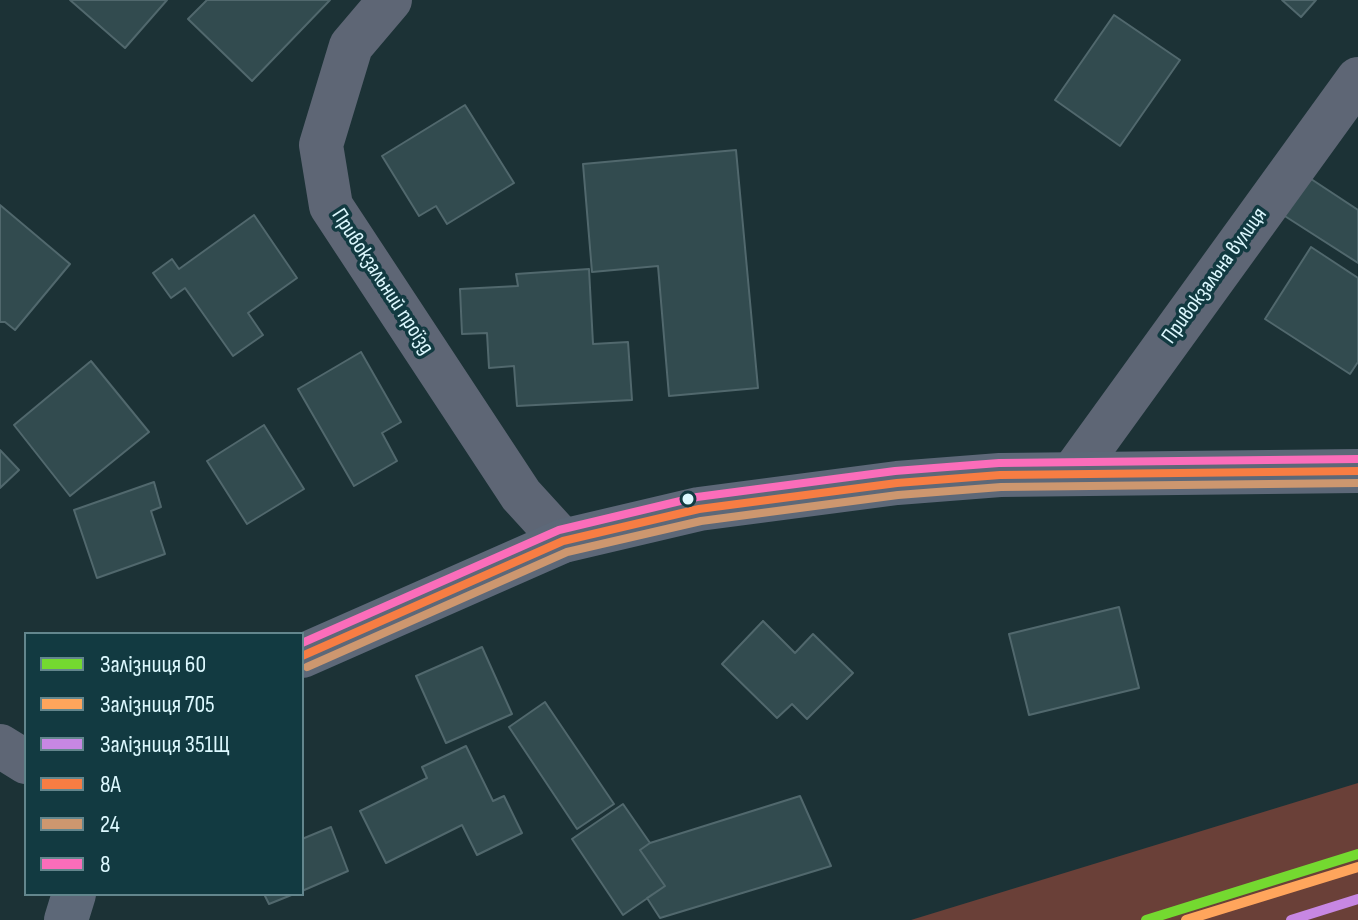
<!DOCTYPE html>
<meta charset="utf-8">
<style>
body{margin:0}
#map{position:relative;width:1358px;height:920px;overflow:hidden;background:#1c3236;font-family:"Sofia Sans Condensed",sans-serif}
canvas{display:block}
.legend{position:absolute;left:24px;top:632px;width:280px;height:264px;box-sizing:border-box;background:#123a41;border:2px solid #63868d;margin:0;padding:10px 14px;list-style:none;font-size:24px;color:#dcf8fe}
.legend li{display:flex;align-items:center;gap:16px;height:40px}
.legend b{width:40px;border:2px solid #63868d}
</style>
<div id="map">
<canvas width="1358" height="920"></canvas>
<ul class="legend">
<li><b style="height:10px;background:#74d930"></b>Залізниця 60</li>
<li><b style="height:10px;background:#ffa55c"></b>Залізниця 705</li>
<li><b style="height:10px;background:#c787e3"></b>Залізниця 351Щ</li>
<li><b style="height:10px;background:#f77d43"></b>8А</li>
<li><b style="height:10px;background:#cd976f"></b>24</li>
<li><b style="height:10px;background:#fb6dba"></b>8</li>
</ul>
</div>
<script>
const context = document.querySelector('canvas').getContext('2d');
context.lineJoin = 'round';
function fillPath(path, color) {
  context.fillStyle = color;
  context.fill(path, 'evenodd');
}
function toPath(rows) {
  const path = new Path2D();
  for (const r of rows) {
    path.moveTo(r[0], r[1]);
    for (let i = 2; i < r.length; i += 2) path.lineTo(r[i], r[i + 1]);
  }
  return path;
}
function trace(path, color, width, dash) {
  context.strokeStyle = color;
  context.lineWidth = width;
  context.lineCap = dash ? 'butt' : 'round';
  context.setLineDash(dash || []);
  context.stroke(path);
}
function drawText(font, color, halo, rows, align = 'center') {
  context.font = font + ' "Sofia Sans Condensed",sans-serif';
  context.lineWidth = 7;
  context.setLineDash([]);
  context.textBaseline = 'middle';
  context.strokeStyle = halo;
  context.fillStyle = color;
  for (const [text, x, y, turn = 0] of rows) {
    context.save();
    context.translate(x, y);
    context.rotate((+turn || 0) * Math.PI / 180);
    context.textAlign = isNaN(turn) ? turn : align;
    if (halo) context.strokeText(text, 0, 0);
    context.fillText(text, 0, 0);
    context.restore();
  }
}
fillPath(toPath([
 [1358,783,1358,920,911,920]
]), '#6a4038');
const building = toPath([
 [70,0,167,0,125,48,70,0],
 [207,0,330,0,252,81,188,19,207,0],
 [1282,0,1316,0,1301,17,1282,0],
 [1114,15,1180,60,1120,146,1055,100,1114,15],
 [465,105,514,183,447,224,436,206,419,216,382,156,465,105],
 [736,150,758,388,669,396,658,266,592,272,583,164,736,150],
 [1305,175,1358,210,1358,263,1280,213,1305,175],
 [0,205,70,264,15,330,5,322,0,322,0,205],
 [254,215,297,278,248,313,263,335,233,356,185,288,171,298,153,273,172,259,179,269,254,215],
 [1311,247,1358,278,1358,362,1350,374,1265,319,1311,247],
 [589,269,593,344,628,342,632,400,517,406,514,366,489,368,487,333,462,334,460,289,518,286,516,274,589,269],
 [361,352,401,422,382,433,397,461,354,486,298,389,361,352],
 [91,361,149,432,70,496,14,425,91,361],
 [264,425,304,489,247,524,207,461,264,425],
 [0,450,19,470,0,488,0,450],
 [154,482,161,507,151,511,165,554,97,578,74,510,154,482],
 [1119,607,1139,688,1029,715,1009,634,1119,607],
 [763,621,795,653,813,634,853,673,807,719,792,704,777,718,722,664,763,621],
 [482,647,512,714,446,743,416,676,482,647],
 [545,702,614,804,577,829,509,727,545,702],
 [466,746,493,801,504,796,522,833,477,855,462,825,386,863,360,811,427,778,422,767,466,746],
 [800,796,831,866,660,918,647,898,665,886,640,850,650,843,800,796],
 [623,804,650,843,640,850,665,886,623,915,572,839,623,804],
 [331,827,348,871,302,891,302,839,331,827],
 [264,894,294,894,269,904,264,894]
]);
fillPath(building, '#324b4f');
trace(building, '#51686d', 2);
trace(toPath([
 [390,0,351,46,321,145,331,206,521,495,563,541],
 [1073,473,1358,79],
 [0,746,26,762]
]), '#5e6675', 44);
trace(toPath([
 [302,656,563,541,699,509,897,483,1000,475,1358,471],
 [66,920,74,894]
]), '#5d6878', 44);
trace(toPath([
 [302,656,563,541,699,509,897,483,1000,475,1358,471]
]), '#f77d43', 8);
trace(toPath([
 [307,667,567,552,701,521,898,495,1001,487,1358,483]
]), '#cd976f', 8);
trace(toPath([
 [302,643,559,530,697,497,895,471,999,463,1358,459]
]), '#fb6dba', 8);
trace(toPath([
 [1146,920,1358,854]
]), '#74d930', 10);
trace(toPath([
 [1186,920,1358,867]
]), '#ffa55c', 10);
trace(toPath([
 [1291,920,1358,899]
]), '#c787e3', 10);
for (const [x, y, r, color] of [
 [688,499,7,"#dcf8fe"]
]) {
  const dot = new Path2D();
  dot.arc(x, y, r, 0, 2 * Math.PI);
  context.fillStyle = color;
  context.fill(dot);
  trace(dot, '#123a41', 3);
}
drawText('22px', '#dcf8fe', '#123a41', [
 ["Привокзальна вулиця",1215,276,-54],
 ["Привокзальний проїзд",382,282,57]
]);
</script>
